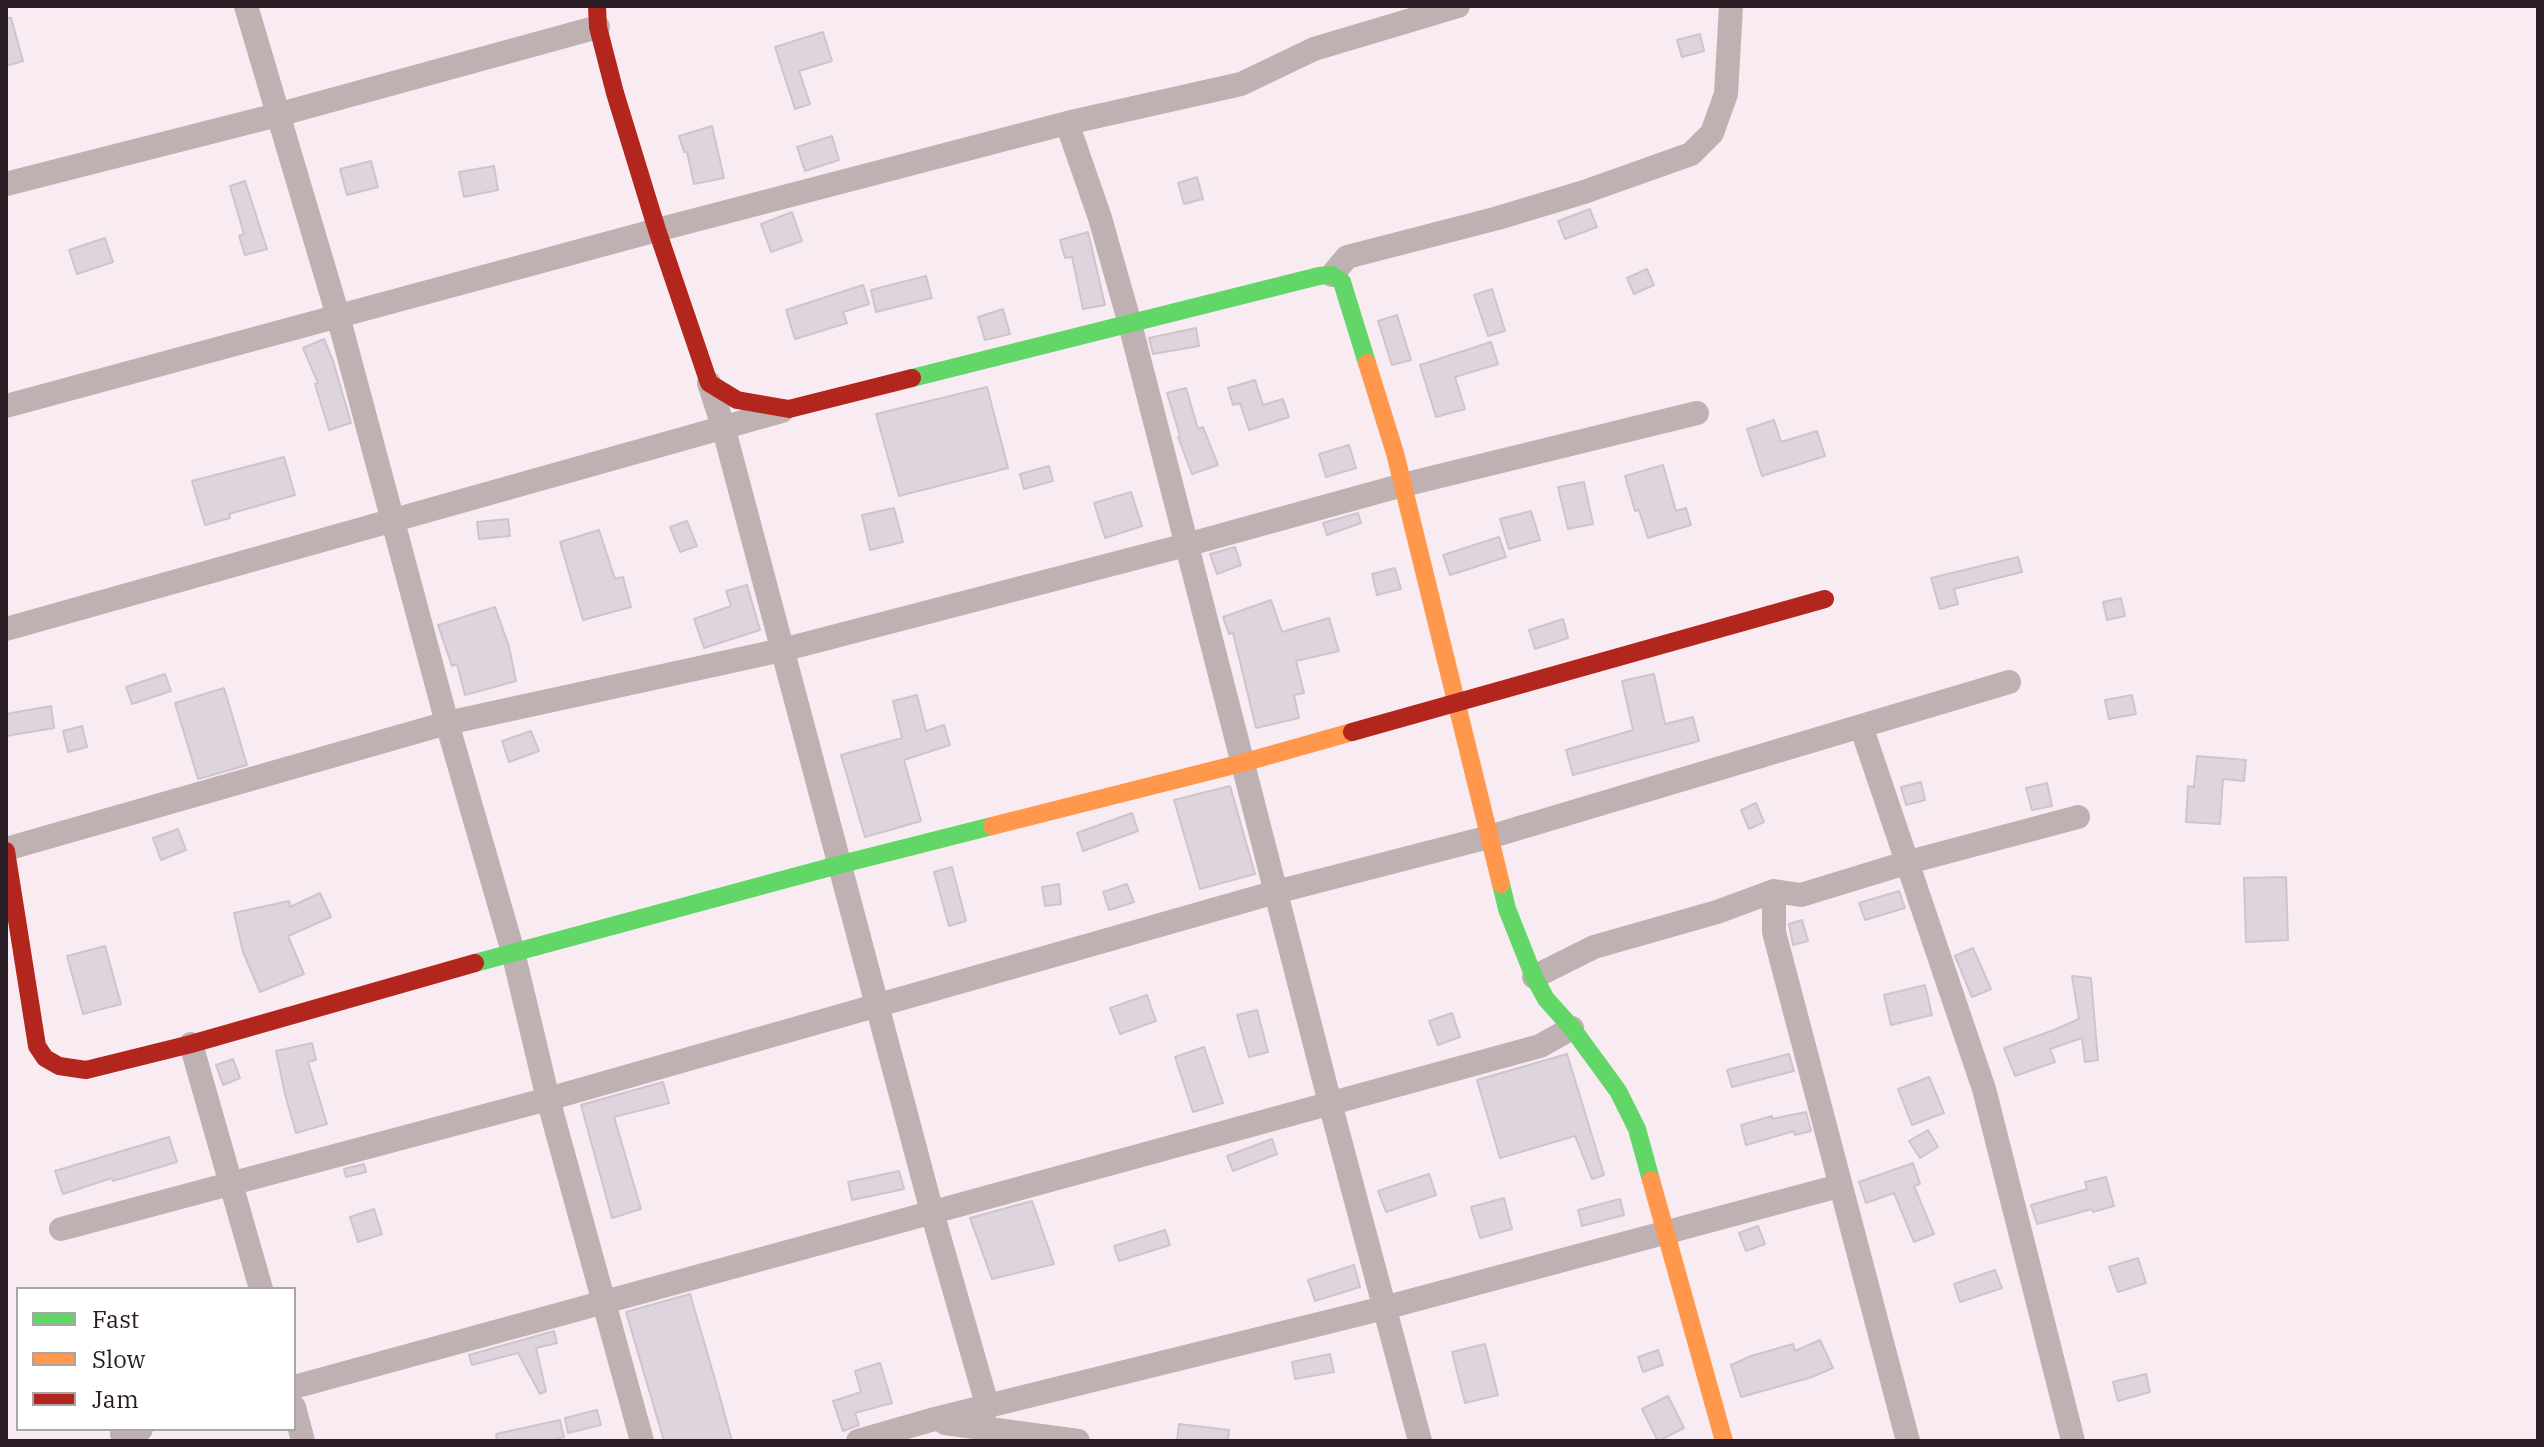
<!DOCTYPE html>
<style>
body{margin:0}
#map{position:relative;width:2544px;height:1447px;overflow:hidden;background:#f8ecf2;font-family:"IBM Plex Serif",serif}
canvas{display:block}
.frame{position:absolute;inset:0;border:8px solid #291c24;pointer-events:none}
.legend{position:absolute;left:16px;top:1287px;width:280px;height:144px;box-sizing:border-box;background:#fff;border:2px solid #a9a4a7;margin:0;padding:10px 14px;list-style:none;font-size:24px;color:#291c24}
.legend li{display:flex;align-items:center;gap:16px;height:40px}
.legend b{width:40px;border:2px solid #a9a4a7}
</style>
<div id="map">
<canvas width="2544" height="1447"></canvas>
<div class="frame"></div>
<ul class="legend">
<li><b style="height:10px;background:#63d668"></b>Fast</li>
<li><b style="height:10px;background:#ff974d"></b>Slow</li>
<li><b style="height:10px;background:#b3261e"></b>Jam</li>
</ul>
</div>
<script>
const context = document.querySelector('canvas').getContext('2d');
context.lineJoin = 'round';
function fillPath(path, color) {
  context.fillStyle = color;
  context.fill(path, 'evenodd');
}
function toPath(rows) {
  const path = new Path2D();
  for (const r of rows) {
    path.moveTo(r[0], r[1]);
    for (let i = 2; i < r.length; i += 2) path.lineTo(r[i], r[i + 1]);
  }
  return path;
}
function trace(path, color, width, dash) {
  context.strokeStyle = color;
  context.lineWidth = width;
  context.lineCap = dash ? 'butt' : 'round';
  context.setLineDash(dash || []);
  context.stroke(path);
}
const building = toPath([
 [6,18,11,18,23,61,6,66,6,18],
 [823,32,832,61,799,71,810,104,795,109,775,47,823,32],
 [1700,34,1704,51,1682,57,1677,40,1700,34],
 [712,126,724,178,694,184,687,152,684,152,679,136,712,126],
 [832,136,839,160,805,171,797,147,832,136],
 [371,161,378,187,347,195,340,169,371,161],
 [494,166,498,190,464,197,459,172,494,166],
 [1197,177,1203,199,1184,204,1178,183,1197,177],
 [245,181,267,249,245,255,239,236,244,234,230,186,245,181],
 [1590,209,1597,227,1565,239,1558,221,1590,209],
 [792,212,802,241,771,252,761,224,792,212],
 [1088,232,1105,305,1083,309,1072,257,1065,258,1060,240,1088,232],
 [105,238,113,262,77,274,69,250,105,238],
 [1647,269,1654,285,1634,294,1627,278,1647,269],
 [926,276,932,298,876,312,871,290,926,276],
 [863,285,869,304,843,312,847,323,795,339,786,310,863,285],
 [1492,289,1505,331,1488,336,1474,295,1492,289],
 [1003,309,1010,334,985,340,978,317,1003,309],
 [1397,315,1411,360,1392,365,1378,321,1397,315],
 [1196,328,1199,346,1153,354,1149,338,1196,328],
 [324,339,333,361,351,423,329,430,315,384,318,383,303,348,324,339],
 [1491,342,1498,364,1455,377,1465,409,1436,417,1420,365,1491,342],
 [1255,380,1263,405,1283,399,1289,417,1249,430,1240,403,1233,405,1228,388,1255,380],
 [987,387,1008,468,899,496,876,414,987,387],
 [1186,388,1198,429,1203,427,1218,465,1192,474,1178,437,1180,436,1167,393,1186,388],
 [1774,420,1781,442,1817,431,1825,456,1762,476,1747,429,1774,420],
 [1349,445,1356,468,1326,477,1319,454,1349,445],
 [284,457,295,495,229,514,230,518,205,525,192,481,284,457],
 [1663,465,1676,511,1686,508,1691,525,1648,538,1639,510,1635,511,1625,476,1663,465],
 [1049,466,1053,481,1024,489,1020,474,1049,466],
 [1584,482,1593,524,1568,529,1558,487,1584,482],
 [1131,492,1142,526,1105,538,1094,503,1131,492],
 [894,508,903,542,870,550,862,515,894,508],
 [1531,511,1540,540,1509,549,1500,519,1531,511],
 [1358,513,1361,523,1327,535,1323,523,1358,513],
 [508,519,510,536,479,539,477,522,508,519],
 [687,521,697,546,680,552,670,527,687,521],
 [599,530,615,579,623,577,631,607,583,620,560,542,599,530],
 [1499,537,1506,557,1450,575,1443,555,1499,537],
 [1235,547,1241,565,1217,574,1210,554,1235,547],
 [2018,557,2022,572,1954,589,1958,604,1940,609,1931,578,2018,557],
 [1395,568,1401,589,1377,595,1372,574,1395,568],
 [747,585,760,630,704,648,694,619,731,606,726,591,747,585],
 [2121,598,2125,616,2107,620,2103,602,2121,598],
 [1271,600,1282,632,1329,618,1339,651,1296,661,1304,693,1294,695,1299,718,1256,728,1233,633,1229,634,1223,617,1271,600],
 [495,607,509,647,516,681,465,695,457,664,452,666,438,625,495,607],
 [1563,619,1568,638,1535,649,1529,630,1563,619],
 [165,674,171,691,132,704,126,687,165,674],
 [1654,674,1665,724,1693,717,1699,741,1573,775,1566,750,1633,730,1622,681,1654,674],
 [224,688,247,765,198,779,175,703,224,688],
 [917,695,926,731,944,725,950,745,904,760,921,821,865,837,841,755,902,738,893,701,917,695],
 [2132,695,2136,714,2109,719,2105,700,2132,695],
 [51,706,54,728,6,736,6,714,51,706],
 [82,726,87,747,68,752,63,731,82,726],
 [531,731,539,751,509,762,502,741,531,731],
 [2197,756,2246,760,2244,781,2223,779,2220,824,2186,822,2188,786,2194,787,2197,756],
 [1921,782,1925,800,1906,805,1901,787,1921,782],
 [2047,783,2052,806,2032,810,2026,788,2047,783],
 [1230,786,1255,874,1200,889,1174,800,1230,786],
 [1756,803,1764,822,1749,829,1741,810,1756,803],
 [1132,813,1138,831,1083,851,1077,833,1132,813],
 [178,829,186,850,161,860,153,838,178,829],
 [952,867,966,921,949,926,934,872,952,867],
 [2286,877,2288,940,2246,942,2244,878,2286,877],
 [1059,884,1061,904,1045,906,1042,887,1059,884],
 [1127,884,1134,902,1109,910,1103,892,1127,884],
 [1899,891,1905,908,1865,920,1859,903,1899,891],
 [320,893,331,917,288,936,304,974,260,992,243,952,234,913,289,901,290,907,320,893],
 [1802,920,1808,941,1793,945,1789,924,1802,920],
 [105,946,121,1004,83,1014,67,956,105,946],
 [1973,948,1991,989,1972,997,1955,956,1973,948],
 [2072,976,2091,978,2098,1060,2085,1062,2082,1038,2050,1049,2055,1062,2015,1076,2004,1048,2054,1030,2079,1019,2072,976],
 [1925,985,1932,1015,1891,1025,1884,995,1925,985],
 [1147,995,1156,1021,1120,1034,1110,1008,1147,995],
 [1257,1010,1268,1052,1249,1057,1237,1015,1257,1010],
 [1452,1013,1460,1037,1438,1045,1429,1021,1452,1013],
 [312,1043,316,1060,308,1062,327,1124,296,1133,285,1094,276,1051,312,1043],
 [1204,1047,1223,1103,1193,1112,1175,1057,1204,1047],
 [1567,1054,1604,1175,1592,1179,1575,1136,1500,1158,1477,1080,1567,1054],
 [1789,1054,1794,1071,1732,1087,1727,1070,1789,1054],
 [233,1059,240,1078,223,1085,216,1065,233,1059],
 [1929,1077,1944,1113,1912,1125,1898,1089,1929,1077],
 [663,1082,669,1103,614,1117,641,1209,612,1218,581,1105,663,1082],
 [1806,1112,1811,1131,1795,1135,1794,1131,1746,1145,1741,1125,1772,1116,1772,1119,1806,1112],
 [1928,1130,1938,1147,1920,1158,1909,1141,1928,1130],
 [169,1137,177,1162,113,1181,112,1178,63,1194,55,1171,169,1137],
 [1272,1139,1277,1154,1233,1171,1227,1156,1272,1139],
 [1913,1163,1920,1184,1914,1186,1934,1234,1914,1242,1894,1193,1866,1203,1859,1182,1913,1163],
 [364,1164,366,1172,346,1177,344,1169,364,1164],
 [899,1171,904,1189,852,1200,848,1182,899,1171],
 [1429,1174,1436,1195,1386,1212,1378,1191,1429,1174],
 [2106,1177,2114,1206,2093,1212,2092,1209,2037,1224,2031,1205,2087,1189,2085,1182,2106,1177],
 [1504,1198,1512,1229,1480,1238,1471,1207,1504,1198],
 [1620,1199,1624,1215,1582,1226,1578,1210,1620,1199],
 [1032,1201,1054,1264,992,1279,970,1218,1032,1201],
 [374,1209,382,1234,358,1242,350,1217,374,1209],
 [1758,1226,1765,1244,1746,1251,1739,1233,1758,1226],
 [1165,1230,1170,1245,1119,1261,1114,1246,1165,1230],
 [2138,1258,2146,1283,2118,1292,2109,1267,2138,1258],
 [1354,1265,1360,1287,1315,1301,1308,1280,1354,1265],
 [1995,1270,2002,1288,1960,1302,1954,1284,1995,1270],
 [690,1294,712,1369,732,1441,664,1441,626,1312,690,1294],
 [554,1331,557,1343,536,1348,546,1391,540,1394,518,1353,472,1365,469,1355,554,1331],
 [1820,1340,1833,1368,1812,1377,1741,1397,1731,1365,1751,1356,1793,1344,1795,1351,1820,1340],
 [1485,1344,1498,1395,1465,1403,1452,1352,1485,1344],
 [1658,1350,1663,1365,1643,1372,1638,1357,1658,1350],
 [1330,1354,1334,1372,1295,1379,1292,1362,1330,1354],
 [880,1363,892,1403,855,1413,859,1425,843,1431,833,1401,861,1392,855,1371,880,1363],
 [2146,1374,2150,1392,2118,1401,2113,1382,2146,1374],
 [1668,1396,1684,1428,1658,1441,1642,1409,1668,1396],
 [597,1410,601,1425,568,1433,565,1418,597,1410],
 [560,1420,564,1437,547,1441,497,1441,496,1434,560,1420],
 [1179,1424,1229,1430,1228,1441,1177,1441,1179,1424]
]);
fillPath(building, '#ddd4dd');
trace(building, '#cdc4cd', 2);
trace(toPath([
 [246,6,338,316,447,723,513,952,548,1099,642,1441],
 [1067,123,1100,218,1130,324,1330,1103,1420,1441],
 [6,184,277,115,598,27],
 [1332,275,1347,257,1498,218,1584,192,1691,154,1712,133,1726,94,1731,6],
 [709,383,723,426,932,1212,988,1408],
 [6,406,657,230,1067,123,1241,84,1314,49,1458,6],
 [6,629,782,411],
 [1861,726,1984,1089,2073,1441],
 [6,849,447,723,782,650,1186,545,1403,485,1697,413],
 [1774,891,1774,932,1908,1441],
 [1534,977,1594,947,1717,912,1774,891,1801,895,1909,862,2078,817],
 [191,1044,261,1289],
 [61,1229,548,1099,1276,892,1489,837,2009,682],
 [294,1387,1540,1046,1572,1028],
 [294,1407,303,1441],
 [945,1423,1078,1441],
 [122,1434,141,1429],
 [858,1441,931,1420,1384,1308,1839,1186]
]), '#bfb0b1', 24);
trace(toPath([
 [912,378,1319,276,1332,275,1342,282,1367,363],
 [1501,884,1507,909,1534,977,1546,999,1572,1028,1618,1091,1637,1129,1651,1180],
 [475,963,838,865,992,826]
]), '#63d668', 18);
trace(toPath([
 [1367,363,1395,453,1501,884],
 [992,826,1242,763,1352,732],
 [1651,1180,1724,1441]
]), '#ff974d', 18);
trace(toPath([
 [597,6,598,27,615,93,657,230,709,383,737,400,789,409,912,378],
 [1352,732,1825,599],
 [6,851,37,1046,45,1058,59,1066,86,1070,191,1044,475,963]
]), '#b3261e', 18);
</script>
